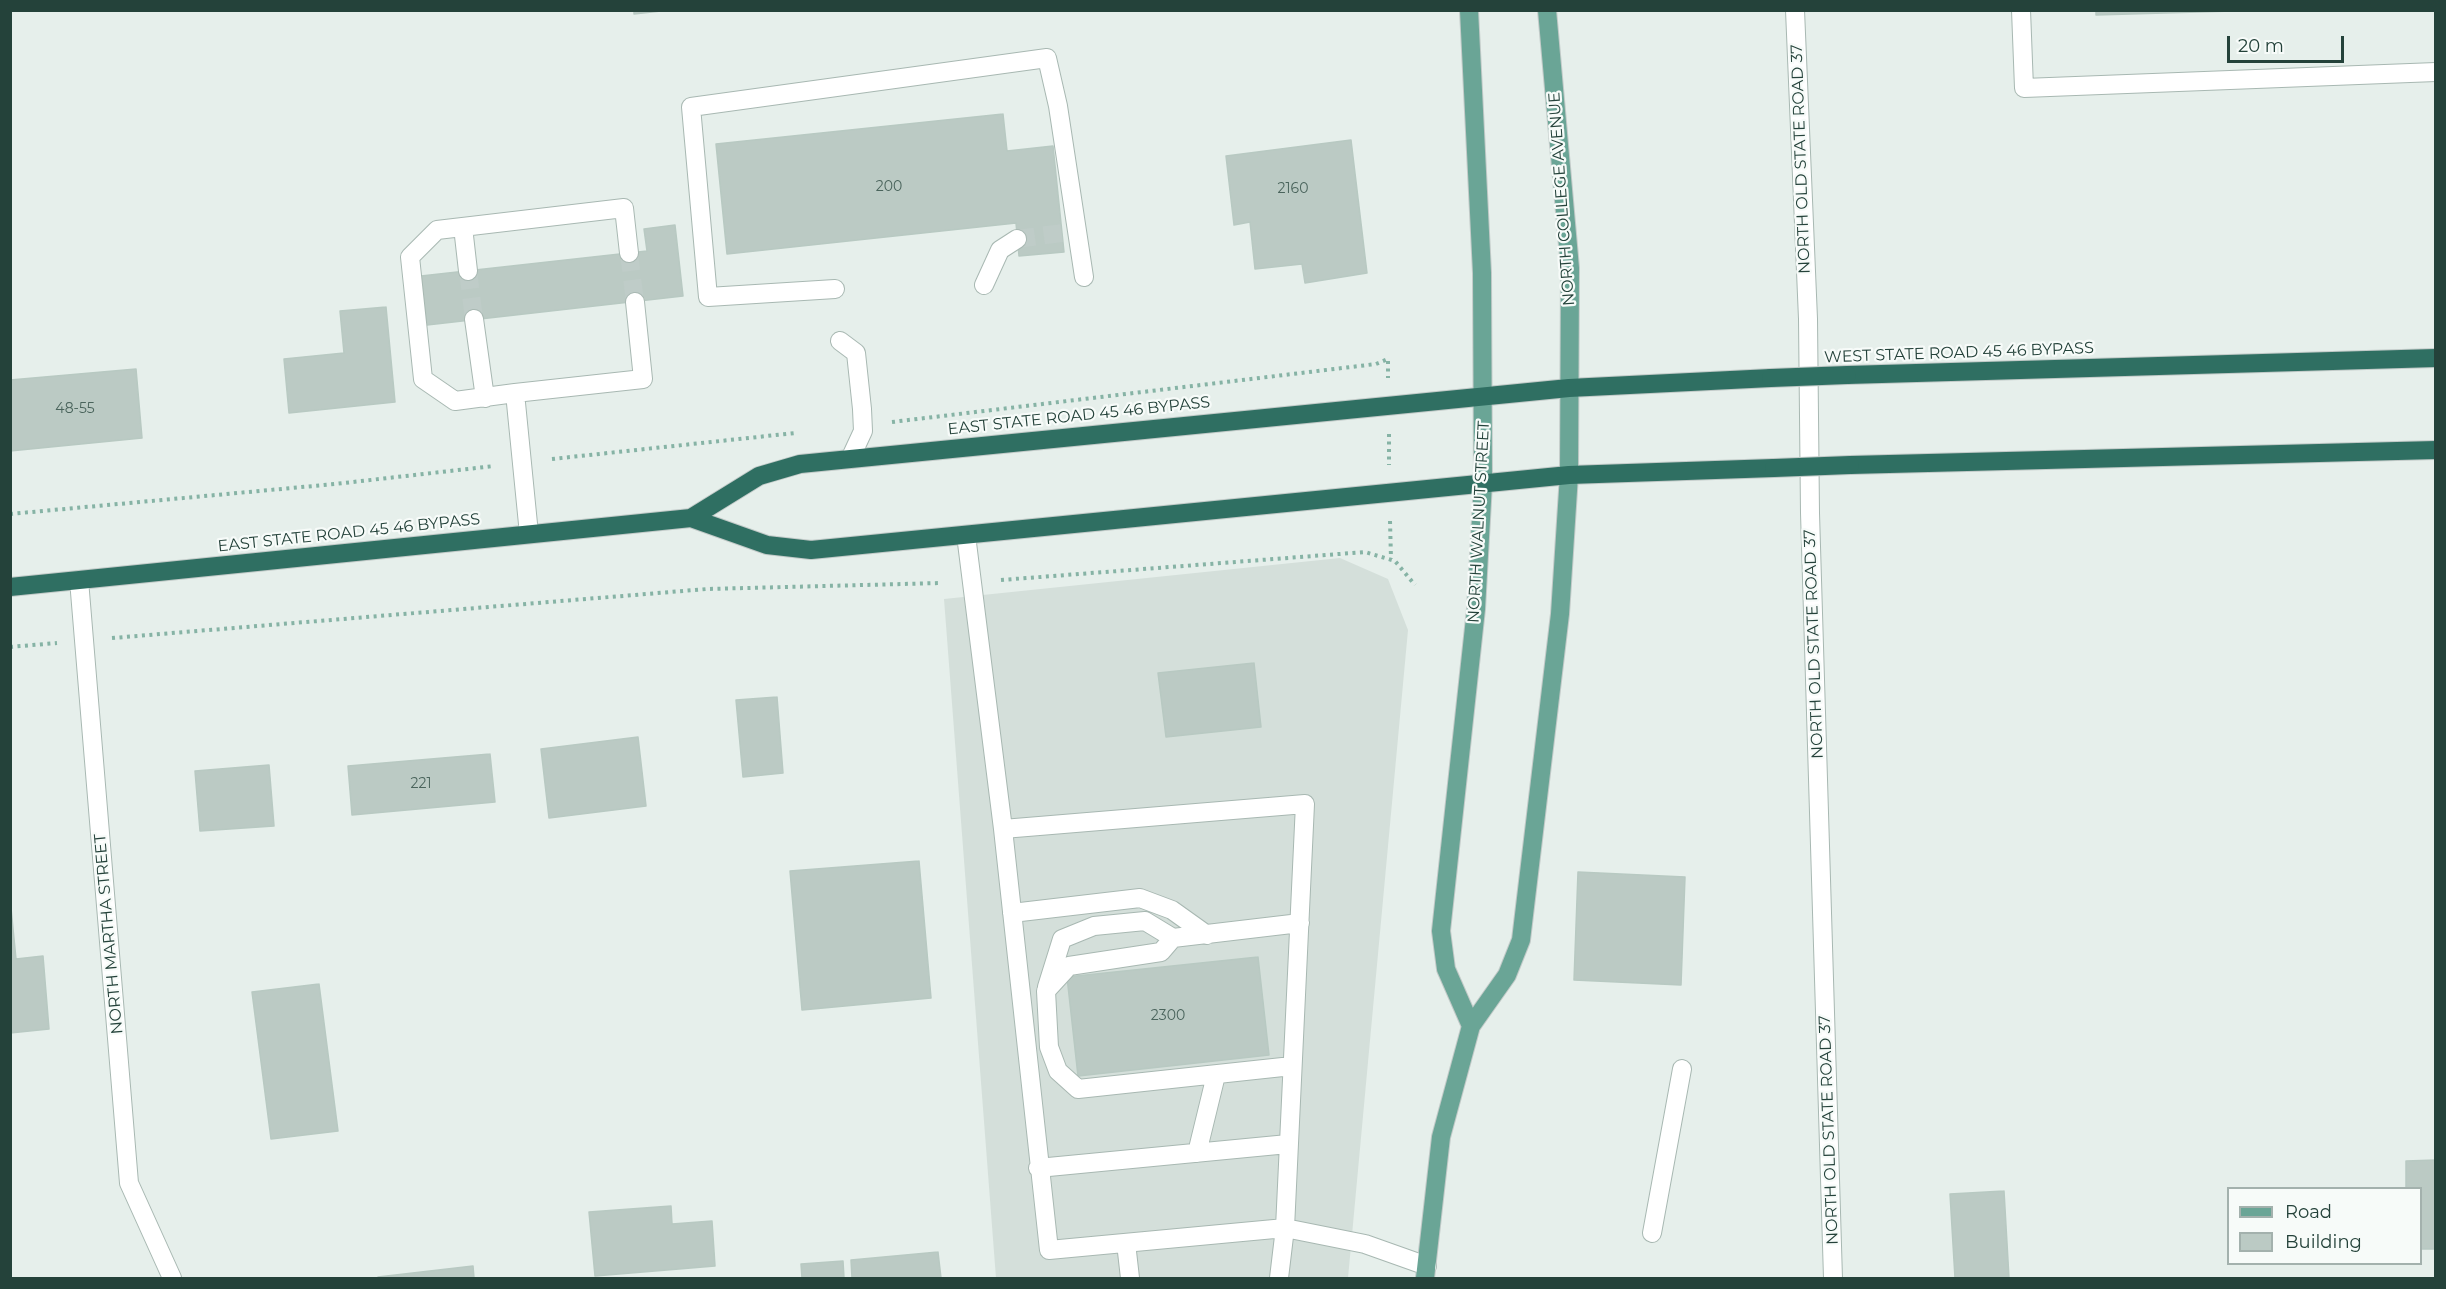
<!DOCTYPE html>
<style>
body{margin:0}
#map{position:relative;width:2446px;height:1289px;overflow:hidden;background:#e6efeb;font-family:Montserrat,sans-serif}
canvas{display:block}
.frame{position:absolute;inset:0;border:12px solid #24423a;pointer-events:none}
.legend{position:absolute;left:2227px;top:1187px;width:195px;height:78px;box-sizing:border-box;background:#f7fbf9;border:2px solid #a3b1ad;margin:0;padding:8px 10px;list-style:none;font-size:18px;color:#24423a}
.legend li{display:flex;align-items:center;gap:12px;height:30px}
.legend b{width:30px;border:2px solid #a3b1ad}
.scale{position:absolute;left:2227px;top:36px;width:117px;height:27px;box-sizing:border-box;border:3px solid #24423a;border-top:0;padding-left:8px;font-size:18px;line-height:21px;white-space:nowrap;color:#24423a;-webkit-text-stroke:4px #f7fbf9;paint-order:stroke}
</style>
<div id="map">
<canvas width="2446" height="1289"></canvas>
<div class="frame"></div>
<ul class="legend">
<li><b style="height:8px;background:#6aa596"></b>Road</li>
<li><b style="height:16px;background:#bbcac4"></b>Building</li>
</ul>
<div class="scale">20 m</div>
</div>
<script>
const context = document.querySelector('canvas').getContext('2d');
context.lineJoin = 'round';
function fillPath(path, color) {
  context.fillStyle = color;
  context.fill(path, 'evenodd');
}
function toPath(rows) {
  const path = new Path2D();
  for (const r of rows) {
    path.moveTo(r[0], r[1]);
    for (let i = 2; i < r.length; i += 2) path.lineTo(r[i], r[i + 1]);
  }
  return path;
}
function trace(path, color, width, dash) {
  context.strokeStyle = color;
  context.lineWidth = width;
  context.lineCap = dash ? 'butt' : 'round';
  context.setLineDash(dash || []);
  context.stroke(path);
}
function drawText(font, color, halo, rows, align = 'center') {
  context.font = font + ' Montserrat,sans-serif';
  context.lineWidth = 4.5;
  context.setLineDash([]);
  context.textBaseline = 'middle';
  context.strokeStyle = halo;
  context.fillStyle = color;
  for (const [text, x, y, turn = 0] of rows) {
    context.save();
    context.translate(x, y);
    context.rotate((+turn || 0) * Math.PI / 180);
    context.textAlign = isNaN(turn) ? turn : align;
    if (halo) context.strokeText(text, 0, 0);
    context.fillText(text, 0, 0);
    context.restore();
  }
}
fillPath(toPath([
 [1340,558,1388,579,1408,630,1348,1278,996,1278,944,599]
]), '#d4dfda');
const building = toPath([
 [634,10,670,10,634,14,634,10],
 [2096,10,2267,10,2096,15,2096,10],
 [1003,114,1007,151,1053,146,1064,252,1019,256,1016,223,727,254,716,144,1003,114],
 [1351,140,1367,273,1305,283,1302,264,1255,269,1250,222,1234,225,1226,156,1351,140],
 [675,225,683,296,427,325,421,276,647,251,644,229,675,225],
 [386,307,395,402,289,413,284,359,344,353,340,311,386,307],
 [136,369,142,438,10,451,10,380,136,369],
 [1254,663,1261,727,1166,737,1158,673,1254,663],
 [777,697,783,773,743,777,736,700,777,697],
 [638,737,646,806,549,818,541,749,638,737],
 [490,754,495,802,352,815,348,766,490,754],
 [269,765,274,826,200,831,195,771,269,765],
 [919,861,931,998,802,1010,790,871,919,861],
 [1578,872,1685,877,1681,985,1574,980,1578,872],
 [10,898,16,959,43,956,49,1029,10,1033,10,898],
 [1258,957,1269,1055,1078,1076,1067,977,1258,957],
 [319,984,338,1131,271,1139,252,992,319,984],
 [2436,1160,2436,1249,2420,1249,2420,1188,2406,1188,2406,1161,2436,1160],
 [2004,1191,2009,1278,1955,1278,1950,1194,2004,1191],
 [671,1206,672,1224,712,1221,715,1266,595,1276,589,1212,671,1206],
 [938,1252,941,1278,852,1278,851,1260,938,1252],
 [843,1261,844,1278,802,1278,801,1264,843,1261],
 [473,1266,474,1278,378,1278,378,1277,473,1266]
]);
fillPath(building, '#bbcac4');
trace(building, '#b8c9c2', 1.5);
trace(toPath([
 [1017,239,1062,233],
 [629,253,635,302],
 [468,271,474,319]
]), '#bfccc8', 18, [18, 9]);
const minor = toPath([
 [1795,10,1808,319,1810,513,1833,1278],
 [2021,10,2024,88,2436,72],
 [463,227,468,271],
 [984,285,1000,250,1017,239],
 [835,289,708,297,691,107,1047,58,1058,106,1084,277],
 [474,319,485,398],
 [840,341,856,353,862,409,863,431,850,459],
 [515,393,643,379,635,302],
 [529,534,515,393,455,401,423,379,410,257,437,230,624,208,629,253],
 [966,535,1003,829,1049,1250,1285,1228,1365,1244,1427,1266],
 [79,580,129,1183,172,1278],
 [1003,829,1305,804,1285,1228,1279,1278],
 [1012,913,1140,898,1172,910,1207,935],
 [1047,987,1062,939,1094,926,1145,921,1173,938],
 [1292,1066,1078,1089,1058,1071,1049,1047,1046,991,1069,966,1161,952,1173,938,1300,923],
 [1197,1153,1216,1075],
 [1038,1168,1288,1144],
 [1652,1233,1682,1069],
 [1126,1243,1130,1278]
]);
const major = toPath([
 [1469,10,1482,273,1483,483,1476,609,1441,931,1446,969,1471,1026],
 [1425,1278,1441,1137,1471,1026,1507,975,1521,940,1560,614,1569,475,1570,268,1547,10]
]);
const highway = toPath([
 [1847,375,2436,358],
 [1850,465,2436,450],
 [691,518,767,545,811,550,1569,475,1774,468],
 [10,587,691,518,759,476,800,464,1569,388,1771,378]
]);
trace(minor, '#a8b8b2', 20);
trace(major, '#c2cac8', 20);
trace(highway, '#c2cac8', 20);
trace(toPath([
 [892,422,1376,364,1388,359,1388,378],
 [1389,434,1389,465],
 [552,459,795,433],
 [10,514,335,484,494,466],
 [1390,521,1391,559],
 [1001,580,1365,552,1395,561,1415,585],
 [112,638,707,589,942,583],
 [10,647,57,643]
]), '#86b3a5', 4, [3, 4.5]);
trace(minor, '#fff', 18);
trace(major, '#6aa596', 18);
trace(highway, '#2f6f62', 18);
const highwayBridge = toPath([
 [1771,378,1847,375],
 [1774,468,1850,465]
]);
trace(highwayBridge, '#c2cac8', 20, []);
trace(highwayBridge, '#2f6f62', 18);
drawText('14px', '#4a645c', null, [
 ["200",889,187],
 ["2160",1293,189],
 ["48-55",75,409],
 ["221",421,784],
 ["2300",1168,1016]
]);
drawText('16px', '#24423a', '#f7fbf9', [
 ["NORTH OLD STATE ROAD 37",1801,159,-92],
 ["NORTH COLLEGE AVENUE",1562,199,-94],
 ["WEST STATE ROAD 45 46 BYPASS",1959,353,-2],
 ["EAST STATE ROAD 45 46 BYPASS",1079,416,-6],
 ["NORTH WALNUT STREET",1479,522,-87],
 ["EAST STATE ROAD 45 46 BYPASS",349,533,-6],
 ["NORTH OLD STATE ROAD 37",1814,644,-92],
 ["NORTH MARTHA STREET",109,934,-95],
 ["NORTH OLD STATE ROAD 37",1829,1130,-92]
]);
</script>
